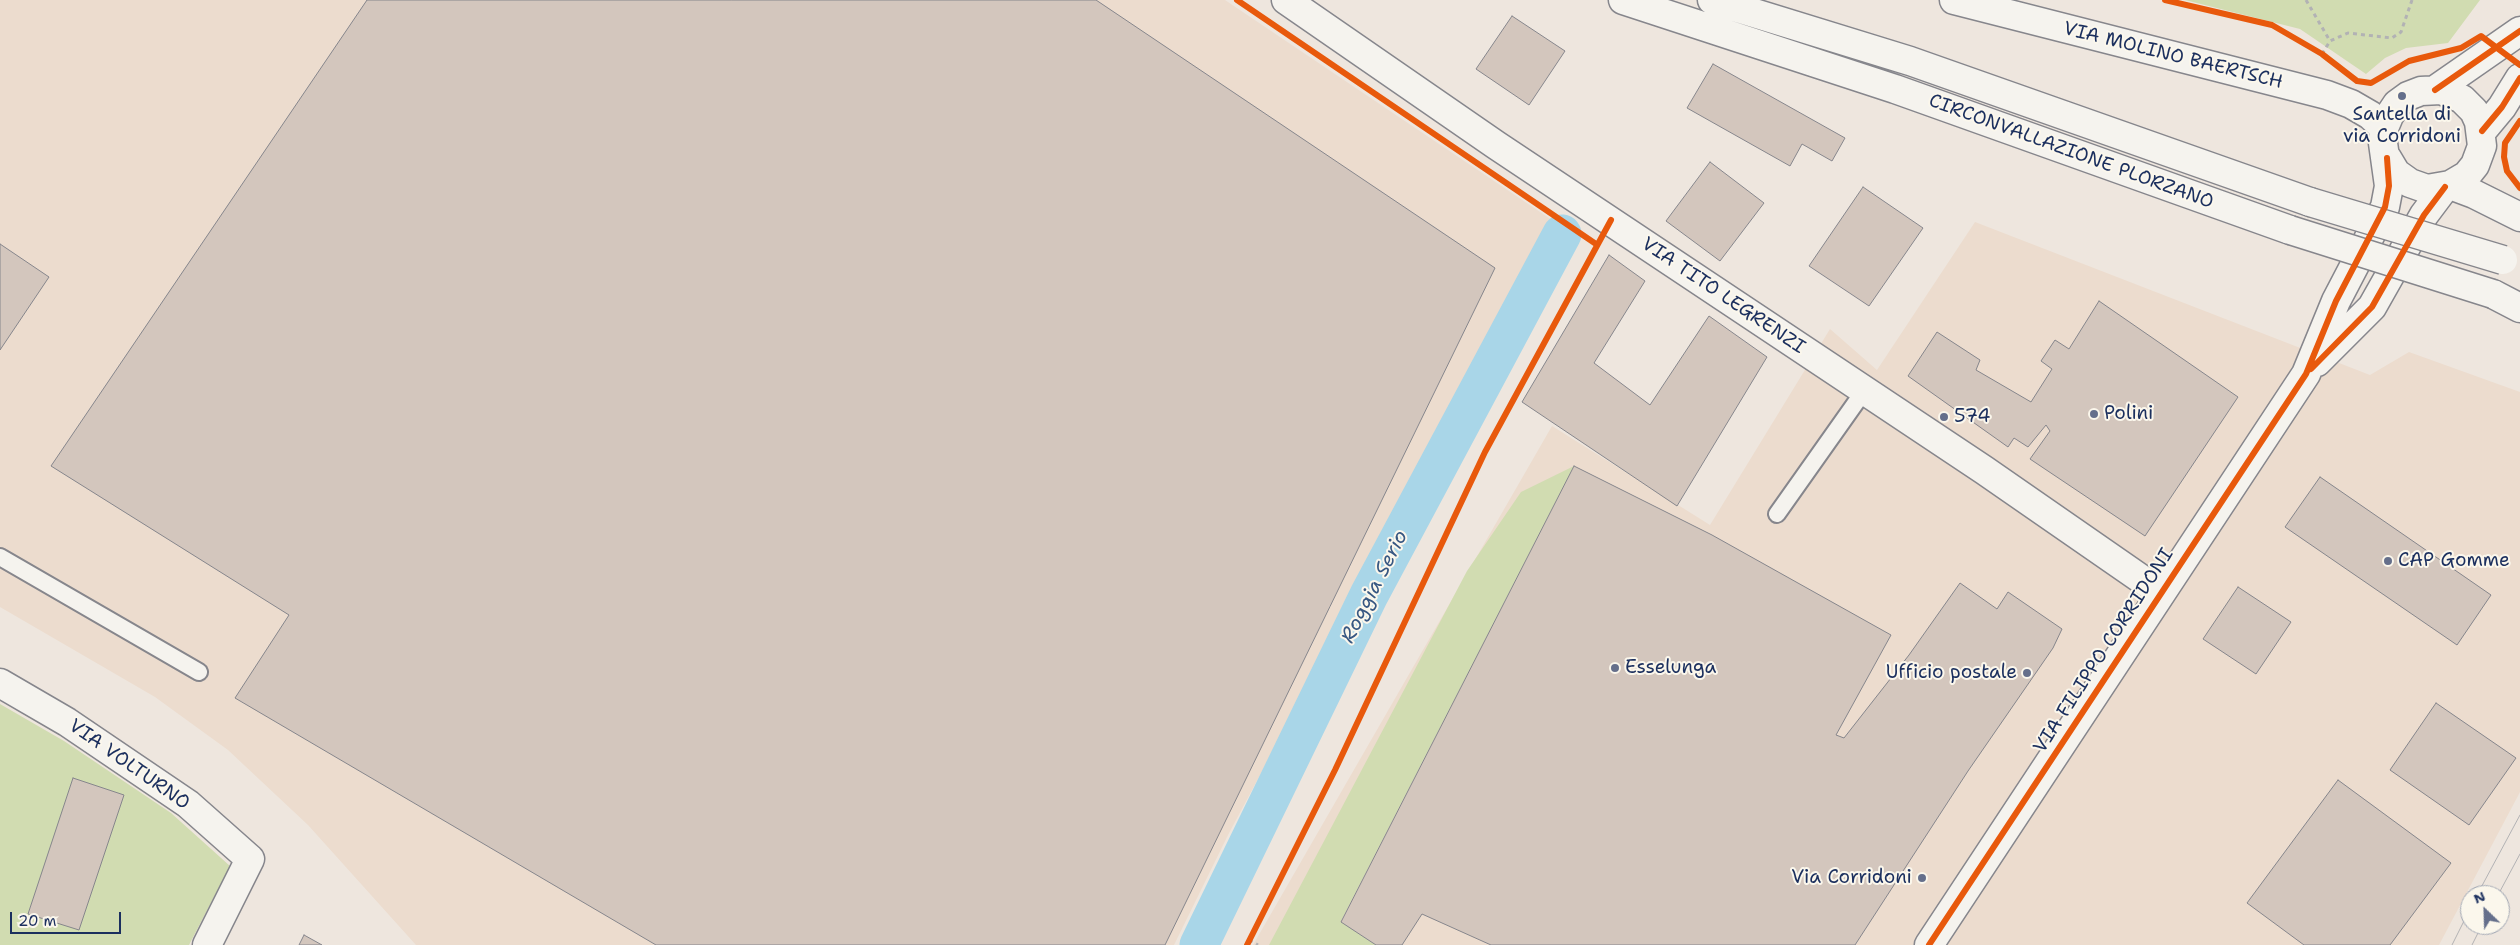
<!DOCTYPE html>
<style>
body{margin:0}
#map{position:relative;width:2520px;height:945px;overflow:hidden;background:#eee6de;font-family:"Shantell Sans",sans-serif}
canvas{display:block}
.north{position:absolute;left:2460px;top:885px;width:50px;height:50px;box-sizing:border-box;background:#fbf7ec;border:1px solid #a1a7b3;border-radius:50%;rotate:336deg;font-size:14px;font-weight:700;line-height:20px;text-align:center;color:#1b2f5e}
.north::after{content:'';display:block;margin:auto;width:18px;height:22px;background:#656f8b;clip-path:polygon(50% 0,100% 100%,50% 72%,0 100%)}
.scale{position:absolute;left:10px;top:912px;width:111px;height:22px;box-sizing:border-box;border:2px solid #1b2f5e;border-top:0;padding-left:6px;font-size:15px;line-height:18px;white-space:nowrap;color:#1b2f5e;-webkit-text-stroke:4px #fbf7ec;paint-order:stroke}
</style>
<div id="map">
<canvas width="2520" height="945"></canvas>
<div class="north">N</div>
<div class="scale">20 m</div>
</div>
<script>
const context = document.querySelector('canvas').getContext('2d');
context.lineJoin = 'round';
function fillPath(path, color) {
  context.fillStyle = color;
  context.fill(path, 'evenodd');
}
function toPath(rows) {
  const path = new Path2D();
  for (const r of rows) {
    path.moveTo(r[0], r[1]);
    for (let i = 2; i < r.length; i += 2) path.lineTo(r[i], r[i + 1]);
  }
  return path;
}
function trace(path, color, width, dash) {
  context.strokeStyle = color;
  context.lineWidth = width;
  context.lineCap = dash ? 'butt' : 'round';
  context.setLineDash(dash || []);
  context.stroke(path);
}
function drawText(font, color, halo, rows, align = 'center') {
  context.font = font + ' "Shantell Sans",sans-serif';
  context.lineWidth = 4;
  context.setLineDash([]);
  context.textBaseline = 'middle';
  context.strokeStyle = halo;
  context.fillStyle = color;
  for (const [text, x, y, turn = 0] of rows) {
    context.save();
    context.translate(x, y);
    context.rotate((+turn || 0) * Math.PI / 180);
    context.textAlign = isNaN(turn) ? turn : align;
    if (halo) context.strokeText(text, 0, 0);
    context.fillText(text, 0, 0);
    context.restore();
  }
}
fillPath(toPath([
 [0,0,1225,0,1555,222,1228,835,1174,945,416,945,308,825,228,750,155,697,0,607],
 [1975,222,2370,375,2409,352,2520,392,2520,792,2439,945,1253,945,1552,426,1710,525,1830,329,1877,370]
]), '#ecdcce');
fillPath(toPath([
 [2185,0,2480,0,2448,43,2406,48,2385,58,2366,74,2300,29],
 [1574,466,1341,921,1376,945,1269,945,1467,571,1521,492],
 [0,704,64,741,171,813,230,866,189,945,0,945]
]), '#d1dcb1');
trace(toPath([
 [1199,945,1369,595,1562,234]
]), '#a9d6e8', 39);
const building = toPath([
 [367,0,1096,0,1495,268,1165,945,656,945,235,698,289,615,51,466,367,0],
 [1512,16,1565,51,1529,105,1476,69,1512,16],
 [1713,64,1845,138,1832,161,1802,144,1790,166,1687,108,1713,64],
 [1710,162,1764,203,1720,261,1666,221,1710,162],
 [1863,187,1923,228,1869,306,1809,266,1863,187],
 [0,244,49,277,0,350,0,244],
 [1609,255,1645,281,1594,363,1650,405,1709,316,1767,357,1677,506,1522,402,1609,255],
 [2099,301,2238,397,2145,536,2030,459,2050,431,2046,425,2028,447,2014,438,2008,447,1908,376,1937,332,1980,360,1976,370,2031,402,2052,369,2041,361,2055,340,2069,349,2099,301],
 [1574,466,1712,535,1891,635,1836,735,1844,738,1909,655,1960,583,1997,609,2008,592,2062,629,2053,648,1968,771,1855,945,1491,945,1422,914,1402,945,1376,945,1341,922,1574,466],
 [2320,477,2491,595,2457,645,2285,527,2320,477],
 [2238,587,2291,622,2256,674,2203,639,2238,587],
 [2436,703,2516,758,2469,825,2390,770,2436,703],
 [73,778,124,795,79,930,28,914,73,778],
 [2338,780,2451,863,2390,945,2304,945,2247,903,2338,780],
 [304,935,322,945,299,945,304,935]
]);
fillPath(building, '#d3c6bd');
trace(building, '#86868c', 1);
const service = toPath([
 [1777,514,1864,391],
 [0,557,199,672]
]);
const minor = toPath([
 [1286,0,1496,145,1984,470,2160,592],
 [1954,0,2327,95,2351,104,2370,115,2384,128],
 [0,683,67,722,188,804,250,859,207,945]
]);
const tertiary = toPath([
 [2435,90,2520,31],
 [2482,131,2502,107,2520,78],
 [2450,185,2474,194,2520,217],
 [2317,362,2372,307,2424,215,2445,187],
 [1929,945,2306,374,2336,301,2385,207,2389,186,2383,143,2384,128,2389,116,2397,104,2408,96,2421,91,2441,90,2462,99,2474,111,2479,122,2482,146,2475,165,2467,175,2450,185,2427,189,2410,183,2396,173,2387,158]
]);
const trunk = toPath([
 [1623,0,1895,89,2290,230],
 [1712,0,1910,61,2310,202],
 [2493,294,2520,308]
]);
trace(service, '#86868c', 20);
trace(minor, '#86868c', 31);
trace(tertiary, '#86868c', 31);
trace(trunk, '#86868c', 31);
trace(toPath([
 [2306,0,2330,41],
 [2322,54,2330,41,2348,33,2392,38,2401,32,2412,0],
 [1249,940,1258,945]
]), '#b2b2b4', 3, [4, 4]);
trace(service, '#f5f3ee', 16);
trace(minor, '#f5f3ee', 28);
trace(tertiary, '#f5f3ee', 28);
trace(trunk, '#f5f3ee', 28);
trace(toPath([
 [2477,895,2520,815],
 [2498,895,2520,854],
 [2452,945,2470,909],
 [2472,945,2482,925]
]), '#b2b2b4', 1);
const trunkBridge = toPath([
 [2310,202,2503,260],
 [2290,230,2493,294]
]);
trace(trunkBridge, '#86868c', 31, []);
trace(trunkBridge, '#f5f3ee', 28);
trace(toPath([
 [1237,0,1596,244],
 [2165,0,2272,25,2322,54,2357,81,2371,83,2409,61,2461,48,2481,36,2520,65],
 [2435,90,2520,31],
 [2520,121,2505,143,2504,157,2507,171,2520,188],
 [2482,131,2502,107,2520,78],
 [2311,369,2372,307,2424,215,2445,187],
 [1247,945,1335,770,1485,452,1611,220],
 [1929,945,2306,374,2336,301,2385,207,2389,186,2387,158]
]), '#e8590c', 6);
for (const [x, y, r, color] of [
 [2402,96,5,"#656f8b"],
 [2094,414,5,"#656f8b"],
 [1944,417,5,"#656f8b"],
 [2388,561,5,"#656f8b"],
 [1615,668,5,"#656f8b"],
 [2027,673,5,"#656f8b"],
 [1922,878,5,"#656f8b"]
]) {
  const dot = new Path2D();
  dot.arc(x, y, r, 0, 2 * Math.PI);
  context.fillStyle = color;
  context.fill(dot);
  trace(dot, '#fbf7ec', 2);
}
drawText('19px', '#1b2f5e', '#fbf7ec', [
 ["VIA MOLINO BAERTSCH",2173,56,14],
 ["CIRCONVALLAZIONE PLORZANO",2071,152,20],
 ["VIA TITO LEGRENZI",1723,296,34],
 ["VIA FILIPPO CORRIDONI",2104,651,-57],
 ["VIA VOLTURNO",129,765,35]
]);
drawText('19px', '#1b2f5e', '#fbf7ec', [
 ["Santella di",2402,115,"center"],
 ["via Corridoni",2402,137,"center"],
 ["Polini",2104,414],
 ["574",1954,417],
 ["CAP Gomme",2398,561],
 ["Esselunga",1625,668],
 ["Ufficio postale",2017,673,"right"],
 ["Via Corridoni",1912,878,"right"]
], 'left');
drawText('italic 20px', '#375782', '#fbf7ec', [
 ["Roggia Serio",1375,587,-63]
]);
</script>
